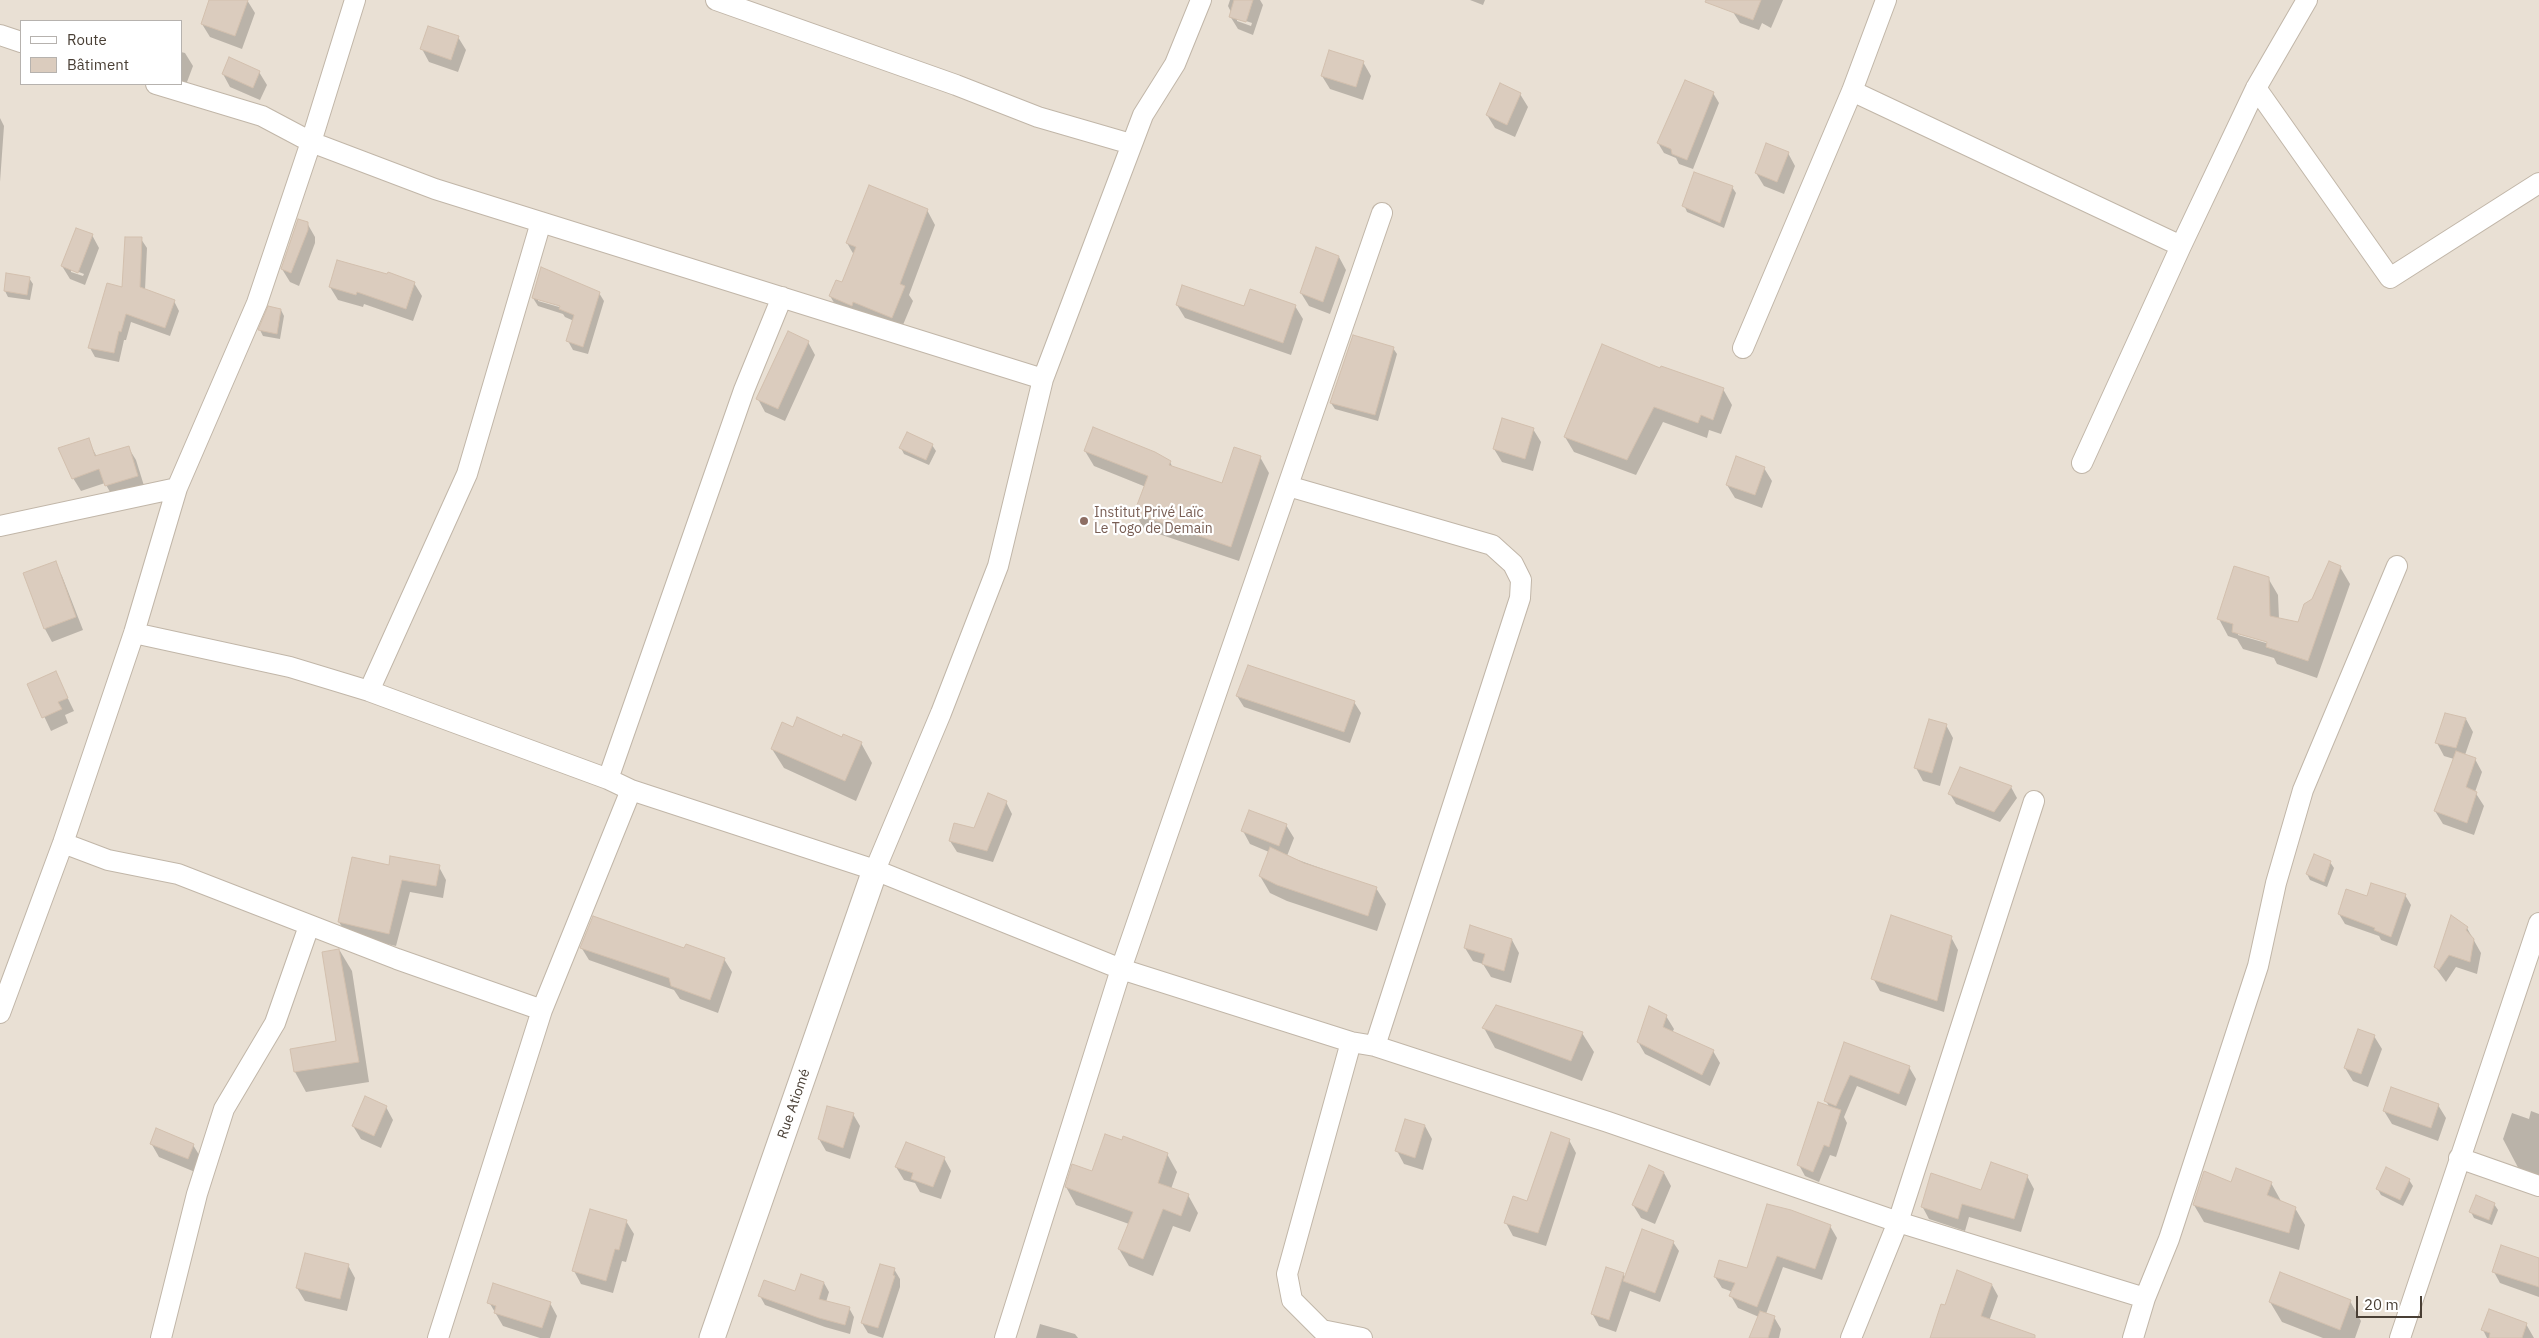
<!DOCTYPE html>
<meta charset="utf-8">
<style>
body{margin:0}
#map{position:relative;width:2539px;height:1338px;overflow:hidden;background:#f5efe7;font-family:"IBM Plex Sans",sans-serif}
canvas{display:block}
.legend{position:absolute;left:20px;top:20px;width:162px;height:65px;box-sizing:border-box;background:#fff;border:1px solid #b6b2ae;margin:0;padding:6px 9px;list-style:none;font-size:15px;color:#493f35}
.legend li{display:flex;align-items:center;gap:10px;height:25px}
.legend b{width:25px;border:1px solid #b6b2ae}
.scale{position:absolute;left:2356px;top:1296px;width:66px;height:22px;box-sizing:border-box;border:2px solid #493f35;border-top:0;padding-left:6px;font-size:15px;line-height:18px;white-space:nowrap;color:#493f35;-webkit-text-stroke:4px #fff;paint-order:stroke}
</style>
<div id="map">
<canvas width="2539" height="1338"></canvas>
<ul class="legend">
<li><b style="height:6px;background:#fff"></b>Route</li>
<li><b style="height:14px;background:#dbccbe"></b>Bâtiment</li>
</ul>
<div class="scale">20 m</div>
</div>
<script>
const context = document.querySelector('canvas').getContext('2d');
context.lineJoin = 'round';
function fillPath(path, color) {
  context.fillStyle = color;
  context.fill(path, 'evenodd');
}
function toPath(rows) {
  const path = new Path2D();
  for (const r of rows) {
    path.moveTo(r[0], r[1]);
    for (let i = 2; i < r.length; i += 2) path.lineTo(r[i], r[i + 1]);
  }
  return path;
}
function trace(path, color, width, dash) {
  context.strokeStyle = color;
  context.lineWidth = width;
  context.lineCap = dash ? 'butt' : 'round';
  context.setLineDash(dash || []);
  context.stroke(path);
}
function drawText(font, color, halo, rows, align = 'center') {
  context.font = font + ' "IBM Plex Sans",sans-serif';
  context.lineWidth = 4.5;
  context.setLineDash([]);
  context.textBaseline = 'middle';
  context.strokeStyle = halo;
  context.fillStyle = color;
  for (const [text, x, y, turn = 0] of rows) {
    context.save();
    context.translate(x, y);
    context.rotate((+turn || 0) * Math.PI / 180);
    context.textAlign = isNaN(turn) ? turn : align;
    if (halo) context.strokeText(text, 0, 0);
    context.fillText(text, 0, 0);
    context.restore();
  }
}
fillPath(toPath([
 [0,0,2539,0,2539,1338,0,1338],
 [21,21,181,21,181,84,21,84]
]), '#e9e0d4');
fillPath(toPath([
 [211,0,247,0,255,13,242,49,210,37,202,24],
 [1230,0,1260,0,1263,5,1253,35,1238,29,1230,16,1231,12,1228,6],
 [1237,18,1252,23,1251,26,1237,21],
 [1470,0,1485,0,1483,5],
 [1738,0,1783,0,1771,28,1762,23,1759,30,1740,23,1733,12],
 [458,37,466,50,458,72,429,62,422,49],
 [181,52,185,53,193,66,184,90,181,84],
 [1363,62,1371,76,1363,100,1330,89,1322,76],
 [259,72,267,85,260,100,230,87,223,74],
 [1713,93,1719,103,1693,169,1679,164,1676,158,1664,153,1658,143],
 [1520,94,1528,107,1515,137,1495,128,1487,115],
 [0,118,4,126,0,182],
 [1788,153,1795,166,1784,194,1764,186,1756,173],
 [1732,187,1736,193,1724,228,1687,212,1684,205],
 [927,210,935,225,909,295,913,301,900,332,839,311,830,296,843,284,854,255,847,243],
 [307,223,315,237,315,243,299,286,290,282,282,269],
 [92,235,99,248,85,285,70,279,62,266],
 [71,269,84,274,83,276,71,272],
 [141,239,147,248,145,290,174,301,179,311,170,336,131,322,126,340,124,340,119,362,95,357,90,348,123,289],
 [1339,257,1346,270,1330,314,1309,306,1301,293],
 [29,278,33,284,30,300,8,297,5,291],
 [414,283,422,296,413,321,364,304,363,307,338,300,330,287],
 [599,293,604,301,588,354,573,350,568,341,574,321,565,317,563,314,538,306,533,298],
 [538,298,566,307,566,309,538,301],
 [1177,305,1295,306,1303,319,1291,355,1185,318],
 [281,310,284,316,280,339,263,336,260,330],
 [808,342,815,355,785,421,765,412,758,399],
 [1393,348,1397,354,1378,421,1335,409,1331,403],
 [1661,370,1723,389,1732,405,1721,434,1709,430,1707,438,1663,422,1636,475,1574,452,1565,437],
 [1533,429,1541,442,1533,471,1502,462,1494,449],
 [88,440,97,457,128,447,136,460,145,489,114,499,105,483,81,491,73,478],
 [932,445,936,451,929,465,904,454,901,448],
 [1085,451,1170,462,1173,468,1223,485,1260,457,1269,473,1239,561,1144,529,1135,513,1146,487,1094,466],
 [1764,468,1772,481,1762,508,1735,498,1727,485],
 [55,563,62,576,83,630,52,642,45,629],
 [2340,567,2350,584,2317,678,2277,664,2274,658,2243,649,2237,639,2228,636,2219,619,2268,578,2278,595,2279,619,2299,623,2313,600],
 [2238,632,2274,643,2273,645,2238,635],
 [55,672,74,711,65,715,68,723,51,731,29,684],
 [1237,696,1354,702,1361,713,1350,743,1244,707],
 [2466,719,2473,732,2465,755,2475,759,2482,772,2475,792,2484,806,2474,835,2443,824,2435,811,2454,759,2444,756,2437,743],
 [1946,725,1953,738,1940,786,1923,781,1916,768],
 [794,728,861,743,872,763,856,801,784,768,772,749],
 [1961,769,2011,787,2017,798,2000,822,1956,804,1950,794],
 [1006,802,1012,814,993,862,957,852,950,841,975,829],
 [1286,825,1294,838,1287,856,1376,888,1386,904,1377,931,1287,901,1270,893,1260,876,1269,852,1250,844,1243,831],
 [2330,862,2334,868,2327,887,2310,880,2307,874],
 [390,866,439,867,446,880,443,898,410,892,396,946,347,935,339,922],
 [2405,895,2411,905,2397,946,2381,940,2379,936,2345,924,2339,914,2367,898],
 [2467,928,2481,953,2477,974,2456,967,2446,982,2435,967],
 [1951,937,1958,950,1944,1012,1880,991,1873,978],
 [1512,940,1519,953,1511,983,1491,977,1483,964,1473,961,1465,948],
 [581,947,685,949,724,959,732,972,718,1013,680,999,674,990,589,960],
 [340,951,352,971,369,1082,306,1092,295,1072,338,1042,324,953],
 [1666,1016,1674,1029,1672,1033,1713,1051,1720,1063,1710,1086,1645,1054,1638,1042],
 [1484,1028,1582,1033,1594,1052,1582,1081,1495,1048],
 [2374,1036,2382,1049,2368,1087,2353,1081,2345,1068],
 [1845,1044,1909,1067,1916,1079,1906,1106,1857,1086,1844,1117,1847,1123,1836,1157,1830,1155,1819,1182,1805,1176,1799,1165,1830,1108,1826,1101],
 [2438,1105,2446,1118,2438,1141,2392,1124,2384,1111],
 [386,1107,393,1120,381,1148,361,1139,353,1126],
 [2531,1111,2539,1114,2539,1182,2522,1175,2503,1139,2512,1113,2529,1119],
 [853,1114,860,1126,850,1159,826,1151,819,1139],
 [1425,1126,1432,1139,1423,1170,1404,1164,1397,1151],
 [1569,1140,1576,1153,1546,1246,1513,1236,1506,1223,1528,1202],
 [151,1143,193,1145,201,1158,195,1172,159,1157],
 [1167,1154,1177,1172,1171,1189,1188,1195,1198,1213,1190,1232,1173,1226,1153,1276,1129,1266,1119,1249,1129,1224,1076,1205,1066,1187,1093,1173],
 [944,1158,951,1171,941,1199,920,1192,915,1183,904,1180,896,1167],
 [1664,1173,1671,1186,1655,1224,1641,1218,1633,1205],
 [2027,1176,2034,1189,2021,1232,1969,1217,1965,1231,1929,1219,1922,1206,1982,1191],
 [2409,1180,2413,1186,2403,1206,2381,1195,2377,1188],
 [2232,1183,2271,1183,2281,1201,2295,1208,2305,1225,2299,1250,2204,1222,2194,1205],
 [2494,1204,2498,1210,2492,1225,2474,1218,2471,1212],
 [626,1221,634,1234,626,1262,622,1261,613,1293,581,1284,574,1271],
 [1830,1226,1837,1238,1822,1280,1783,1267,1766,1314,1774,1317,1781,1329,1779,1338,1750,1338,1759,1317,1738,1308,1731,1296,1733,1292,1722,1288,1715,1277,1748,1270],
 [1673,1242,1679,1251,1660,1302,1630,1291,1616,1332,1599,1326,1592,1313,1623,1274,1626,1278],
 [2539,1259,2539,1297,2500,1283,2494,1272],
 [348,1265,355,1278,347,1311,305,1301,297,1288],
 [894,1269,900,1279,900,1287,883,1338,868,1333,862,1323],
 [824,1283,829,1292,826,1302,849,1308,854,1317,850,1334,825,1327,765,1305,760,1296,796,1292],
 [1992,1285,1998,1296,1989,1321,2016,1338,1933,1338,1946,1307],
 [2350,1301,2361,1321,2355,1338,2323,1338,2282,1322,2270,1302],
 [489,1302,550,1303,557,1316,550,1338,540,1338,503,1326],
 [1040,1324,1075,1334,1078,1338,1036,1338],
 [2526,1324,2534,1338,2487,1338,2483,1330]
]), '#0003');
const building = toPath([
 [209,0,248,0,235,36,201,24,209,0],
 [1234,0,1253,0,1246,22,1229,17,1234,0],
 [1706,0,1761,0,1753,20,1705,2,1706,0],
 [428,26,459,36,451,60,420,49,428,26],
 [1329,50,1364,61,1356,87,1321,76,1329,50],
 [229,57,260,71,253,88,222,74,229,57],
 [1685,80,1714,92,1687,160,1672,154,1671,149,1657,143,1685,80],
 [1500,83,1521,93,1507,125,1486,115,1500,83],
 [1766,143,1789,152,1777,182,1755,173,1766,143],
 [1694,172,1733,186,1720,223,1682,206,1694,172],
 [869,185,928,209,900,284,905,286,892,318,853,302,852,306,829,296,836,280,842,282,856,247,846,243,869,185],
 [298,219,308,222,308,230,291,273,281,269,298,219],
 [76,228,93,234,78,273,61,266,76,228],
 [125,237,142,237,140,287,175,300,165,328,126,314,121,332,119,331,114,353,88,348,107,283,122,287,125,237],
 [1316,247,1339,256,1323,302,1300,293,1316,247],
 [337,260,387,274,388,272,415,282,406,309,357,292,356,295,329,287,337,260],
 [541,267,600,292,583,347,566,341,574,315,559,309,560,306,532,298,541,267],
 [6,273,30,277,27,295,4,291,6,273],
 [1182,285,1244,306,1250,289,1296,305,1283,343,1176,305,1182,285],
 [268,306,281,309,277,334,258,330,268,306],
 [788,331,809,341,778,409,756,399,788,331],
 [1353,335,1394,347,1375,415,1330,403,1353,335],
 [1602,344,1660,368,1661,366,1724,388,1713,420,1701,415,1698,423,1654,407,1627,460,1564,437,1602,344],
 [1502,418,1534,428,1525,459,1493,449,1502,418],
 [1093,427,1155,452,1171,461,1169,465,1222,483,1234,447,1261,456,1231,547,1134,513,1148,476,1084,451,1093,427],
 [907,432,933,444,926,460,899,448,907,432],
 [89,438,95,456,129,446,138,476,105,486,99,469,72,479,58,448,89,438],
 [1736,456,1765,467,1755,495,1726,485,1736,456],
 [56,561,76,617,44,629,23,573,56,561],
 [2329,561,2341,566,2308,661,2266,647,2267,642,2232,632,2233,624,2217,619,2234,566,2269,577,2270,616,2298,622,2304,604,2312,599,2329,561],
 [1248,665,1355,701,1344,732,1236,696,1248,665],
 [56,671,68,698,58,702,62,709,42,718,27,684,56,671],
 [2445,713,2466,718,2456,748,2435,743,2445,713],
 [797,717,842,737,843,734,862,742,845,781,771,749,782,722,793,727,797,717],
 [1929,719,1947,724,1932,773,1914,768,1929,719],
 [2456,751,2476,758,2466,787,2477,792,2467,823,2434,811,2456,751],
 [1960,767,2012,786,1994,812,1948,794,1960,767],
 [988,793,1007,801,987,851,949,841,954,823,974,828,988,793],
 [1249,810,1287,824,1279,846,1241,831,1249,810],
 [1270,847,1304,863,1377,887,1368,916,1277,885,1259,876,1270,847],
 [2314,854,2331,861,2324,882,2306,874,2314,854],
 [390,856,440,865,436,886,402,880,389,934,338,922,352,857,389,865,390,856],
 [2371,883,2406,894,2391,937,2374,930,2375,928,2338,914,2346,889,2367,896,2371,883],
 [1891,915,1952,936,1937,1001,1871,979,1891,915],
 [2451,915,2468,927,2466,930,2474,939,2470,962,2449,955,2439,970,2434,967,2451,915],
 [593,916,684,948,686,944,725,958,710,1000,671,986,669,978,580,948,593,916],
 [1470,925,1512,939,1504,971,1482,964,1485,954,1464,948,1470,925],
 [339,949,359,1062,294,1072,290,1049,336,1041,322,952,339,949],
 [1496,1005,1583,1032,1571,1061,1482,1028,1496,1005],
 [1649,1006,1667,1015,1663,1027,1714,1050,1702,1075,1637,1042,1649,1006],
 [2358,1029,2375,1035,2361,1074,2344,1068,2358,1029],
 [1844,1042,1910,1066,1899,1094,1850,1075,1836,1106,1824,1101,1844,1042],
 [2391,1087,2439,1104,2431,1128,2383,1111,2391,1087],
 [365,1096,387,1106,374,1136,352,1126,365,1096],
 [1818,1102,1841,1110,1829,1147,1824,1145,1813,1172,1797,1165,1818,1102],
 [827,1106,854,1113,843,1148,818,1139,827,1106],
 [1405,1119,1425,1125,1415,1158,1395,1151,1405,1119],
 [156,1128,194,1144,188,1159,150,1144,156,1128],
 [1551,1132,1570,1139,1538,1233,1504,1223,1513,1196,1527,1201,1551,1132],
 [1105,1134,1122,1140,1123,1136,1168,1153,1158,1183,1189,1194,1181,1216,1163,1209,1143,1259,1118,1249,1133,1212,1065,1187,1072,1164,1092,1171,1105,1134],
 [906,1142,945,1157,933,1187,911,1179,913,1173,895,1167,906,1142],
 [1991,1162,2028,1175,2014,1219,1962,1204,1958,1219,1921,1207,1931,1173,1981,1190,1991,1162],
 [1649,1165,1664,1172,1647,1212,1632,1205,1649,1165],
 [2386,1167,2410,1179,2400,1200,2376,1189,2386,1167],
 [2236,1168,2272,1182,2267,1195,2296,1207,2289,1233,2193,1205,2204,1171,2231,1182,2236,1168],
 [2476,1195,2495,1203,2489,1220,2469,1212,2476,1195],
 [1767,1204,1791,1210,1831,1225,1815,1269,1777,1256,1757,1307,1729,1296,1735,1283,1714,1277,1719,1260,1747,1268,1767,1204],
 [590,1209,627,1220,619,1250,615,1249,606,1281,572,1271,590,1209],
 [1642,1229,1674,1241,1655,1293,1623,1281,1642,1229],
 [2501,1245,2539,1258,2539,1287,2492,1272,2501,1245],
 [305,1253,349,1264,340,1299,296,1288,305,1253],
 [880,1264,895,1268,893,1275,895,1276,878,1328,861,1323,880,1264],
 [1606,1267,1624,1273,1609,1320,1591,1314,1606,1267],
 [1957,1270,1992,1284,1981,1316,2035,1335,2035,1338,1930,1338,1941,1304,1945,1305,1957,1270],
 [2280,1272,2351,1300,2340,1330,2269,1302,2280,1272],
 [801,1274,824,1282,819,1299,850,1307,845,1325,819,1318,758,1296,764,1280,795,1291,801,1274],
 [493,1283,551,1302,542,1328,494,1313,496,1306,487,1303,493,1283],
 [2489,1309,2527,1323,2522,1338,2489,1338,2490,1333,2481,1330,2489,1309],
 [1760,1311,1775,1316,1768,1338,1749,1338,1760,1311]
]);
fillPath(building, '#dbccbe');
trace(building, '#d3c0ae', 1);
const minor = toPath([
 [716,0,956,85,1038,117,1131,144],
 [0,35,21,42],
 [156,84,262,116,311,142,435,189,1043,379],
 [2256,88,2390,278,2539,183],
 [1852,91,2181,246],
 [1743,348,1852,91,1886,0],
 [2082,463,2181,246,2256,88,2307,0],
 [1288,486,1492,545,1513,564,1521,580,1520,598,1375,1046],
 [0,526,177,488],
 [134,633,290,667,369,691,608,779,631,790,875,870,1121,969,1351,1042,1375,1046,1608,1122,1898,1222,2145,1298],
 [369,691,467,474,541,222],
 [608,779,744,390,782,297],
 [63,843,108,860,178,874,397,959,542,1010],
 [875,870,941,713,998,566,1043,379,1143,115,1175,64,1201,0],
 [0,1013,63,843,134,633,177,488,257,303,311,142,355,0],
 [1351,1042,1287,1274,1292,1300,1322,1330,1362,1338],
 [2459,1158,2539,1186],
 [161,1338,197,1194,224,1109,275,1023,309,926],
 [438,1338,542,1010,631,790],
 [1005,1338,1121,969,1382,213],
 [1851,1338,1898,1222,2034,801],
 [2133,1338,2145,1298,2169,1239,2258,966,2276,883,2303,790,2397,566],
 [2400,1338,2539,923]
]);
const tertiary = toPath([
 [712,1338,875,870]
]);
trace(minor, '#c1b6a8', 22);
trace(tertiary, '#c1b6a8', 27);
trace(minor, '#fff', 20);
trace(tertiary, '#fff', 25);
for (const [x, y, r, color] of [
 [1084,521,5,"#8d6e63"]
]) {
  const dot = new Path2D();
  dot.arc(x, y, r, 0, 2 * Math.PI);
  context.fillStyle = color;
  context.fill(dot);
  trace(dot, '#fff', 2);
}
drawText('14px', '#785e54', '#fff', [
 ["Institut Privé Laïc",1094,513],
 ["Le Togo de Demain",1094,529]
], 'left');
drawText('14px', '#493f35', '#fff', [
 ["Rue Atiomé",794,1104,-71]
]);
</script>
